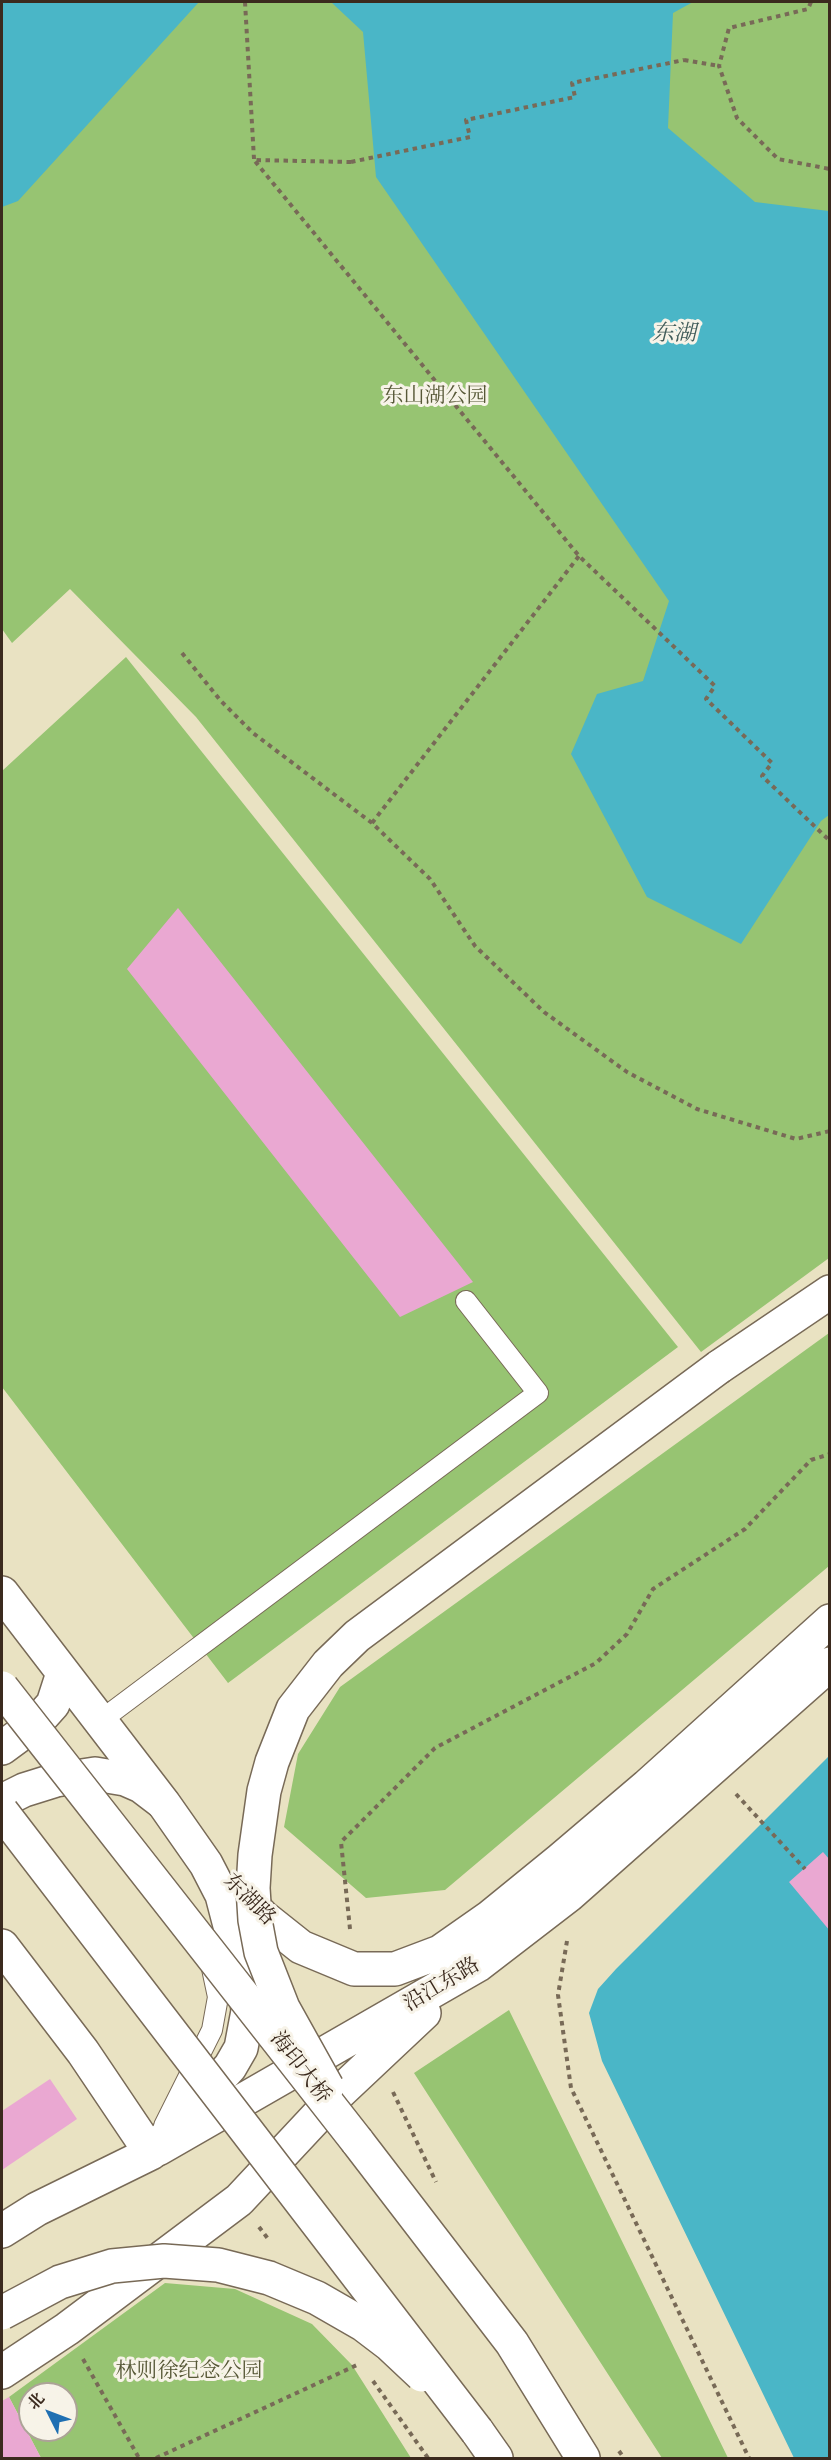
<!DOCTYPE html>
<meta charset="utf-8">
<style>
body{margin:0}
#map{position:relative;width:831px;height:2460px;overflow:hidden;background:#e9e2c2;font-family:"IM FELL Great Primer","Noto Serif SC",serif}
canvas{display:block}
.frame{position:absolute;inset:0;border:3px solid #3b2a1e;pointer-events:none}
.north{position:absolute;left:18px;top:2382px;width:60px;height:60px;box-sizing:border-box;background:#f7f3e8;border:2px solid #aca397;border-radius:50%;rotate:312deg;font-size:16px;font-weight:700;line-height:24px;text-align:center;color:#3b2a1e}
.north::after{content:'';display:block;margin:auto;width:21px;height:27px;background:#1f6fb2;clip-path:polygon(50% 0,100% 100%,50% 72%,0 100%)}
</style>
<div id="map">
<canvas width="831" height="2460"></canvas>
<div class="frame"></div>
<div class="north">北</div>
</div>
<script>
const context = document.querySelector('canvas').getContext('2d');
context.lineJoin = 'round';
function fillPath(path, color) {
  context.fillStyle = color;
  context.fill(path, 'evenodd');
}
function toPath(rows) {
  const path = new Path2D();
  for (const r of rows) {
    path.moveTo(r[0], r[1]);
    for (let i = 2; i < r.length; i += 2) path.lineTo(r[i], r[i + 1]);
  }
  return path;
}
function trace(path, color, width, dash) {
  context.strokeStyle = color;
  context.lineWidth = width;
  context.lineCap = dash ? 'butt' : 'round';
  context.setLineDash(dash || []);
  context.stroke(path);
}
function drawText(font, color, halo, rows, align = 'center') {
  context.font = font + ' "IM FELL Great Primer","Noto Serif SC",serif';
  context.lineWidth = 6;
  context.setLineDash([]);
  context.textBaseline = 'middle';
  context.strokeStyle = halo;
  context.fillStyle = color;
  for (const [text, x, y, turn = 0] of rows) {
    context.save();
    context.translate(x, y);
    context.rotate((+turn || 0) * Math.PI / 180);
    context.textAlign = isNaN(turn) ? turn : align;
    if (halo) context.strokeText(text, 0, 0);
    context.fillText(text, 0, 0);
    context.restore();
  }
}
fillPath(toPath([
 [2,2,829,2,829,1258,701,1352,196,717,70,589,12,643,2,629],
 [126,657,678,1347,228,1683,2,1387,2,771],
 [829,1333,829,1566,445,1890,366,1898,284,1827,298,1754,340,1687],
 [509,2010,728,2458,662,2458,414,2073],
 [165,2283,235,2289,312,2324,352,2365,411,2458,41,2458,9,2397],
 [30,2394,66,2394,66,2430,30,2430]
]), '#97c472');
fillPath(toPath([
 [2,2,199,2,18,201,2,207],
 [331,2,693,2,673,13,668,128,755,202,829,211,829,815,821,821,741,944,647,897,571,754,597,694,643,681,669,601,376,177,363,32],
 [829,1756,829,2458,794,2458,602,2061,589,2013,598,1989,616,1969]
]), '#4ab6c7');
fillPath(toPath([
 [178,908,473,1282,400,1317,127,969],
 [823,1852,830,1860,830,1931,789,1882],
 [50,2079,77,2119,2,2170,2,2111],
 [9,2397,41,2458,2,2458,2,2401]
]), '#eaa8d2');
const lane = toPath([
 [100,1721,538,1393,466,1301],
 [164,2126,212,2030,218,1997,211,1964]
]);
const secondary = toPath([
 [2,1801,24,1790,56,1780,95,1774,125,1779,141,1786,162,1802],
 [241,1893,262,1916,301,1947,354,1969,395,1969,440,1952,490,1917,560,1860,647,1786,830,1621],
 [158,2149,478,1965,569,1895,830,1664],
 [2,2372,67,2329,239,2200,340,2092,424,2013]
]);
const primary = toPath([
 [719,1367,830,1292],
 [2,1593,164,1804,206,1864,222,1895,246,1987,248,2011,241,2048,230,2067,151,2153,37,2209,2,2231],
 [2,1748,36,1723,53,1704,63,1673],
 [2,1946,83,2052,151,2153]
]);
const highway = toPath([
 [357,2141,512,2343,583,2458],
 [477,2431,496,2458]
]);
trace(lane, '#786a57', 22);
trace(secondary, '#786a57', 36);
trace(primary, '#786a57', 36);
trace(highway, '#786a57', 36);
trace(toPath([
 [245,2,254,159],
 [811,2,808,9,729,28,719,66,737,118,778,159,830,169],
 [684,60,719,66],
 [351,162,254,160,579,556,715,686,706,699,772,763,762,776,830,841],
 [182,653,221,701,253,733,372,823,430,879,475,946,544,1012,627,1072,697,1109,796,1139,830,1131],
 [372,823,579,556],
 [736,1794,805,1869],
 [350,1929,341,1842,435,1748,596,1663,627,1634,653,1589,745,1529,811,1460,830,1454],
 [567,1941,558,1995,571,2088,749,2458],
 [393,2092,436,2182],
 [259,2227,269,2240],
 [83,2359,139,2458],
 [373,2381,428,2458],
 [619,2451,624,2458],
 [156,2458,357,2365]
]), '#786a57', 4, [4.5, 4.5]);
trace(lane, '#fff', 20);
trace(secondary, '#fff', 33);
trace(primary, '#fff', 33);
trace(highway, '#fff', 33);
const primaryBridge = toPath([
 [327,2087,283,2008,261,1952,255,1920,253,1888,255,1855,264,1791,272,1762,293,1709,328,1664,357,1636,719,1367],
 [2,2313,60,2282,112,2266,164,2261,218,2265,269,2278,317,2298,364,2325,389,2344,422,2375]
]);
const highwayBridge = toPath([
 [2,1688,357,2141],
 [2,1812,477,2431]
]);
trace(primaryBridge, '#786a57', 36, []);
trace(highwayBridge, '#786a57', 36, []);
trace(toPath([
 [351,162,470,137,466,120,575,97,572,83,684,60]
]), '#786a57', 4, [4.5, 4.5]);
trace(primaryBridge, '#fff', 33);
trace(highwayBridge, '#fff', 33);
drawText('21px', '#575837', '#f7f3e8', [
 ["东山湖公园",435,397],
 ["林则徐纪念公园",189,2372]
]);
drawText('21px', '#3b2a1e', '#f7f3e8', [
 ["东湖路",249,1900,45],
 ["沿江东路",442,1985,-31],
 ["海印大桥",300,2068,52]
]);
drawText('italic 22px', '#405b59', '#f7f3e8', [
 ["东湖",674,335]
]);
</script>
